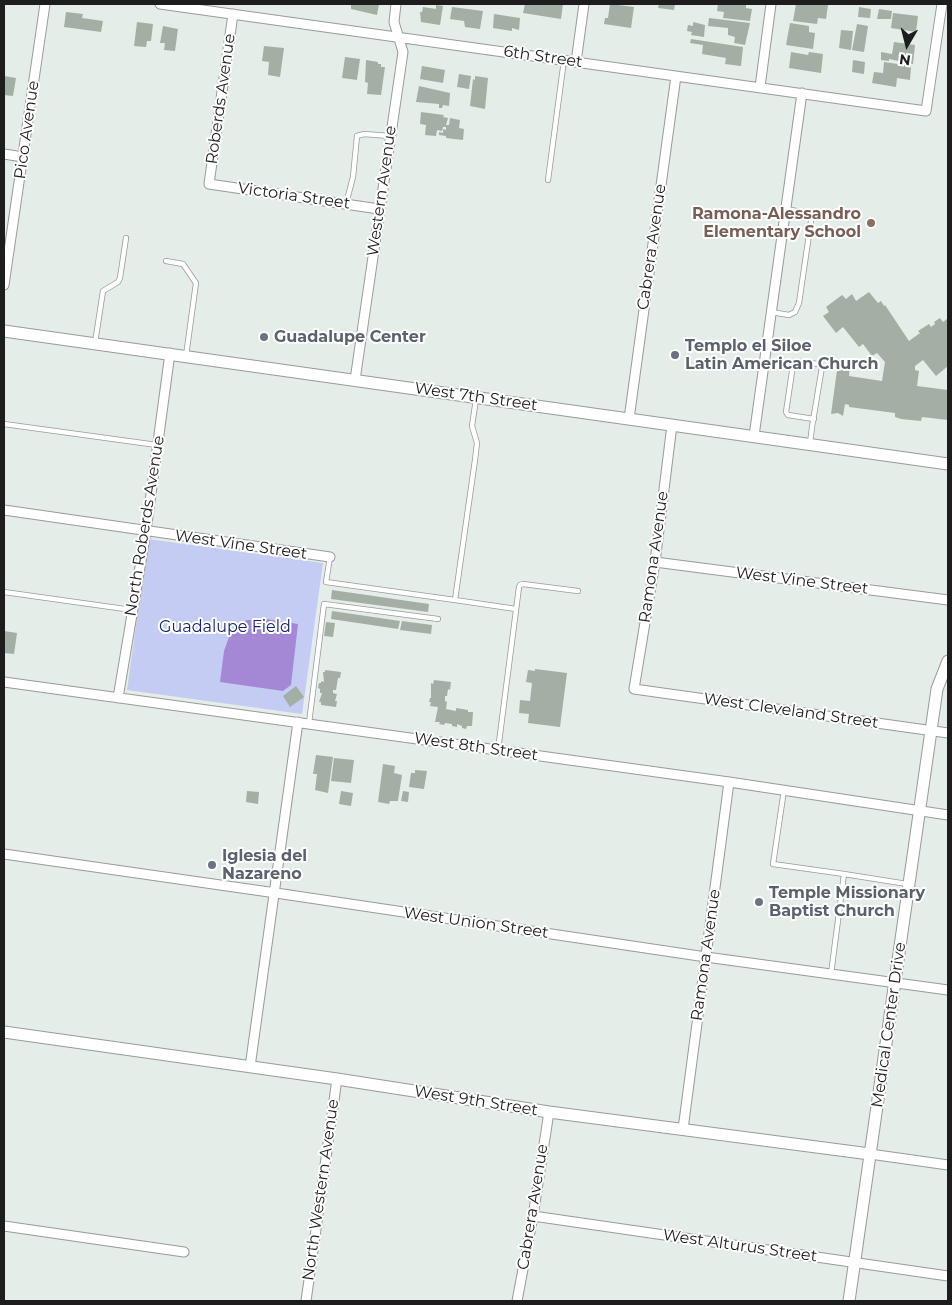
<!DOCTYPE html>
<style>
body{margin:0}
#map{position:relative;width:952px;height:1305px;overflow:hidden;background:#e4ede8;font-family:Montserrat,sans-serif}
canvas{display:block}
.frame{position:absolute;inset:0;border:5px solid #1d1d1d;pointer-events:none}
.north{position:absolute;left:882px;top:20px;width:50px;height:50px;-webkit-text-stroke:4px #fff;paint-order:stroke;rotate:188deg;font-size:14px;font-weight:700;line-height:20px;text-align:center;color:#1d1d1d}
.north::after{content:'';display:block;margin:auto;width:18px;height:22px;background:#1d1d1d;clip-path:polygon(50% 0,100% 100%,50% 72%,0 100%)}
</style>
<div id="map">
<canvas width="952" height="1305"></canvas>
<div class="frame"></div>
<div class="north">N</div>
</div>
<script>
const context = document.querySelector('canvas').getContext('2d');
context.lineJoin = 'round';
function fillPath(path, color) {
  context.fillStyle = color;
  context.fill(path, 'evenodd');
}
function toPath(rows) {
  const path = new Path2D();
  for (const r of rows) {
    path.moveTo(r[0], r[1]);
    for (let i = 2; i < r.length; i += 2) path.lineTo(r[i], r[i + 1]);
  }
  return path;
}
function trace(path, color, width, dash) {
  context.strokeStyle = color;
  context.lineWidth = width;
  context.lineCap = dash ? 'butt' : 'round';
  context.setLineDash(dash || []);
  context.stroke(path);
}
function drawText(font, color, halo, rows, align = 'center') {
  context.font = font + ' Montserrat,sans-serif';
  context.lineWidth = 4;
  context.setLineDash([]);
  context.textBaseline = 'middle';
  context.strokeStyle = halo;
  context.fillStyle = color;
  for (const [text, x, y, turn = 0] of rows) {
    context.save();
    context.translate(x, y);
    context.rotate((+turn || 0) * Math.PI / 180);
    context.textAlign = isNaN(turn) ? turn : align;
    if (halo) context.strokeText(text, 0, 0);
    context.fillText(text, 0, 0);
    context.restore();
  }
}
fillPath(toPath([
 [148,539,323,563,302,714,127,690]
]), '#c4ccf4');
fillPath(toPath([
 [266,619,298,624,291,685,283,691,220,682,224,651,229,637,240,624,247,620]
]), '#a488d6');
fillPath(toPath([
 [351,4,379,4,377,15,351,9],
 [525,4,563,4,561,19,523,13],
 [610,4,634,7,631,28,604,24,605,18,608,18],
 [659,4,675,4,674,10,658,8],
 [718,4,746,4,746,8,752,9,750,21,723,18,724,12,717,11],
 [796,4,828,5,826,19,818,18,817,24,793,21],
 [436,5,443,6,440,25,421,22,420,12,422,12,423,7,436,9],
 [452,7,483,11,480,29,465,27,464,21,450,19],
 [859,7,871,9,870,18,858,17],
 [879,9,892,11,891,19,877,19],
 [66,12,83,14,82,18,103,21,101,32,64,27],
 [893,13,918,16,916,32,891,28],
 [494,14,520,18,519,30,512,28,512,31,493,28],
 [709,18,750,23,745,45,734,43,735,37,728,35,728,28,708,26],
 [137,22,153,24,151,41,147,41,146,47,134,46],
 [693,22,705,25,704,37,691,35,692,32,687,31,688,25,693,26],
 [790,23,809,26,809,32,815,33,813,49,786,45],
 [857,24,868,26,864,52,852,50],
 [163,26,178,29,175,51,164,50,165,43,160,43],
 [841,30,853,31,851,50,839,48],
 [691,39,743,47,741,66,725,64,726,58,702,54,703,45,690,43],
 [894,42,915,45,913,64,889,59,889,61,881,60,881,52,892,54],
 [264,46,284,48,280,77,268,75,269,62,262,61],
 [791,52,808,55,809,52,823,54,821,73,789,68],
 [345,57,360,59,357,80,342,78],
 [366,60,378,62,378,64,381,64,381,67,385,67,381,95,367,94,368,83,365,82],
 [853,60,865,62,864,74,852,72],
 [884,62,911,66,910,80,897,78,896,87,872,83,874,72,883,73],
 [422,66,445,70,443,83,420,79],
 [459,74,471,76,469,89,457,87],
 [4,76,16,78,13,96,4,95],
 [475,76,488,78,485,109,470,106,473,79,475,80],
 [419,86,450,93,449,106,443,105,442,108,439,108,439,104,416,102],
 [421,112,444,115,443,117,448,118,446,125,449,125,450,118,460,120,459,128,464,129,463,140,446,138,446,136,439,135,439,132,443,133,443,129,446,130,446,127,443,127,442,131,437,130,436,136,425,135,426,125,420,124],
 [869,292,878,303,881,301,884,306,885,305,909,341,920,333,918,331,929,324,931,327,935,324,934,322,940,318,943,322,947,319,948,320,948,366,936,376,923,360,915,366,915,370,919,371,917,386,948,390,948,420,922,417,921,421,901,419,895,417,895,413,849,407,849,405,845,404,843,416,838,413,831,414,838,363,850,364,849,376,882,381,885,362,877,353,872,356,863,344,859,347,843,327,836,333,823,316,829,312,826,307,842,295,846,299,852,294,856,301],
 [332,590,429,604,428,612,331,599],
 [332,611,400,621,398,629,331,619],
 [402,621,432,625,431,634,400,630],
 [326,622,335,623,333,637,324,636],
 [4,631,17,633,14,654,4,653],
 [535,669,567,673,560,727,528,723,529,714,519,713,520,700,530,701,532,683,526,682,528,670,535,671],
 [325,670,341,672,340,678,338,678,336,690,333,690,333,693,337,694,335,701,337,701,336,707,321,705,321,702,319,702,322,693,320,693,320,689,318,688,319,683,321,683,321,681,324,682,323,672,325,672],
 [434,680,451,682,450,690,448,689,447,696,445,696,445,701,447,702,446,709,456,711,456,708,468,710,468,712,473,712,472,726,467,726,466,729,462,728,462,726,457,724,457,727,452,726,452,724,445,723,444,725,439,724,440,722,435,722,438,707,430,706,431,702,429,702,430,698,431,698,431,683,433,684],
 [296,686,304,697,290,707,283,696],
 [316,755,333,757,328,793,315,790,317,774,313,774],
 [334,758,354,760,351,783,331,781],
 [383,764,395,766,394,773,402,775,398,801,390,801,389,804,378,802],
 [415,770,427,771,424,789,409,787,411,773,415,773],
 [247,791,259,792,258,804,246,802],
 [341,791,353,793,351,806,339,804],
 [403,791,409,792,408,802,401,801]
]), '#a3afa5');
const service = toPath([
 [548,180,564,60],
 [346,204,353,177,357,136,364,134,390,136],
 [166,261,183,264,196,283,186,356],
 [771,312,789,315,795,312,799,303,811,221,811,215,807,213,786,209],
 [95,343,103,291,118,282,120,278,126,238],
 [4,424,157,445],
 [810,443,812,427,822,367,818,364,795,361,793,365,786,412,788,415,814,419],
 [330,557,326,582,455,600,475,460,477,443,472,426,476,399],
 [4,592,132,610],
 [455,600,516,609],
 [309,723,324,604,438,619],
 [498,750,519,587,520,585,523,584,578,591],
 [784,790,773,864,844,874,831,974],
 [844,874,907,884]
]);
const minor = toPath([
 [160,4,926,111,942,4],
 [233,14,209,184,379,209],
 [576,62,584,4],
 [760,87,771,4],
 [4,154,23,157],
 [4,285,45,4],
 [355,380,403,52,394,22,396,4],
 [629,419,676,76],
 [672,425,655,562,634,689,948,733],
 [754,436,802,93],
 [4,510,330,557],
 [655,562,948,600],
 [4,682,729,782,948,815],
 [118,698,146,531,170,353],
 [4,854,276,893,706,957,948,990],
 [250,1067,298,722],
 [683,1129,729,782],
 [870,1154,948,1165],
 [533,1216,948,1276],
 [4,1226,184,1252],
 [306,1301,337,1079],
 [517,1301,533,1216,549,1112]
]);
const tertiary = toPath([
 [4,331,948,464],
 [4,1032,337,1079,549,1112,870,1154],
 [849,1301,937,689,948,661]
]);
trace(service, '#9a9a9a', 6);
trace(minor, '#9a9a9a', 11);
trace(tertiary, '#9a9a9a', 13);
trace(service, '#fff', 4.5);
trace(minor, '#fff', 9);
trace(tertiary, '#fff', 11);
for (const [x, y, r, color] of [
 [871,223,5,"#8d6e63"],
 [264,337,5,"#6b7280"],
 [675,355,5,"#6b7280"],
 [212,865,5,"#6b7280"],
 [759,902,5,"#6b7280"]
]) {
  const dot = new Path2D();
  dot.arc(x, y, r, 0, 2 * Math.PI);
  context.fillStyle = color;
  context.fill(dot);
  trace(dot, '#fff', 2);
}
drawText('16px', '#1d1d1d', '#fff', [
 ["6th Street",543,57,8],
 ["Roberds Avenue",221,99,-82],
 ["Pico Avenue",27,130,-82],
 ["Western Avenue",382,191,-82],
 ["Victoria Street",294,196,8],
 ["Cabrera Avenue",652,247,-82],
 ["West 7th Street",476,397,8],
 ["North Roberds Avenue",145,526,-81],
 ["West Vine Street",241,545,8],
 ["Ramona Avenue",654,557,-82],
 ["West Vine Street",802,581,7],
 ["West Cleveland Street",791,711,8],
 ["West 8th Street",476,747,8],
 ["West Union Street",476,923,8],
 ["Ramona Avenue",706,955,-82],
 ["Medical Center Drive",889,1025,-82],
 ["West 9th Street",476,1101,9],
 ["North Western Avenue",321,1190,-82],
 ["Cabrera Avenue",533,1207,-81],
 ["West Alturus Street",740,1246,8]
]);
drawText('bold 16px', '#785e54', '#fff', [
 ["Ramona-Alessandro",861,214],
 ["Elementary School",861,232]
], 'right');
drawText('bold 16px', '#5b616d', '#fff', [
 ["Guadalupe Center",274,337],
 ["Templo el Siloe",685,346],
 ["Latin American Church",685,364],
 ["Iglesia del",222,856],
 ["Nazareno",222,874],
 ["Temple Missionary",769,893],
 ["Baptist Church",769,911]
], 'left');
drawText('16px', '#152471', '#fff', [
 ["Guadalupe Field",225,627]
]);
</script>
